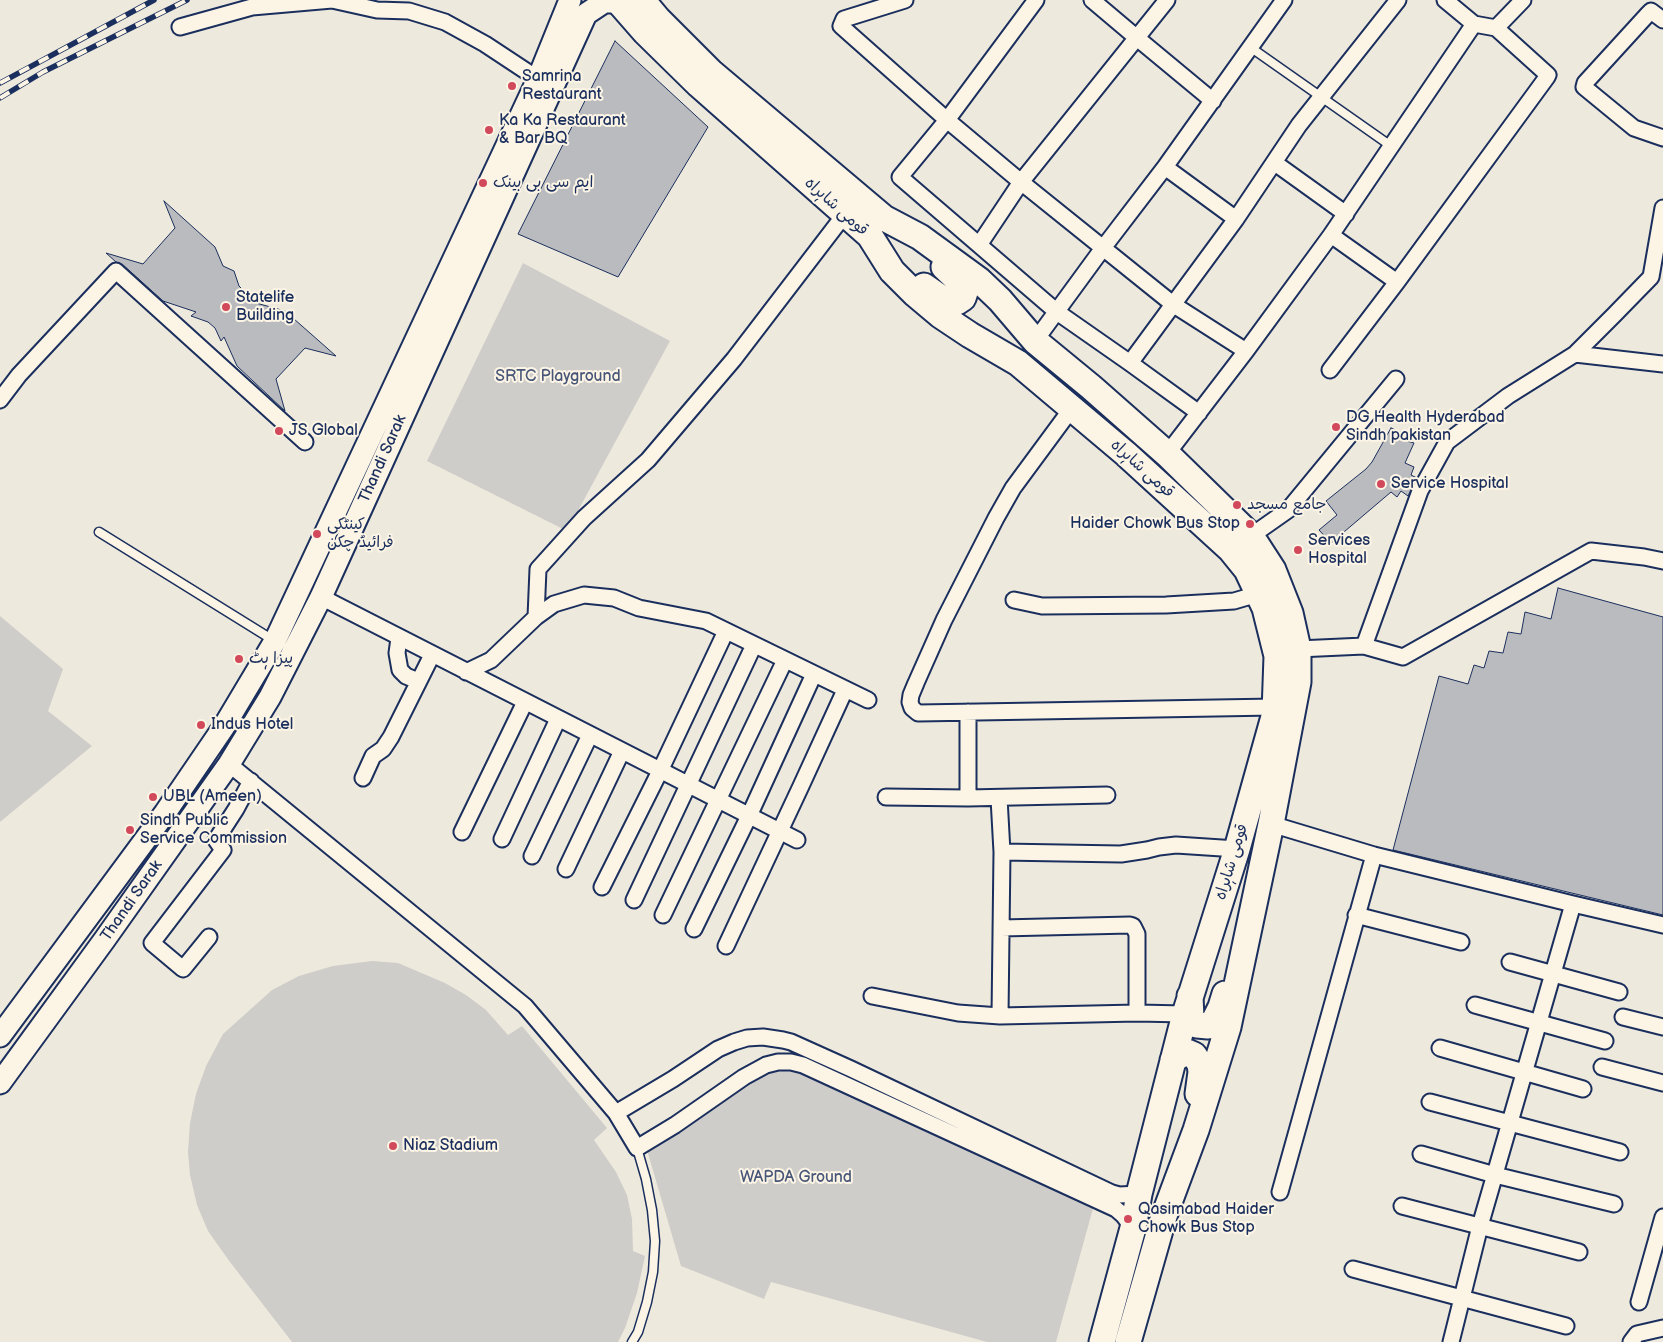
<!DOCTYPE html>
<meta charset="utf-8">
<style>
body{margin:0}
canvas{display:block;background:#eee9dd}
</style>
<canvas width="1663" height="1342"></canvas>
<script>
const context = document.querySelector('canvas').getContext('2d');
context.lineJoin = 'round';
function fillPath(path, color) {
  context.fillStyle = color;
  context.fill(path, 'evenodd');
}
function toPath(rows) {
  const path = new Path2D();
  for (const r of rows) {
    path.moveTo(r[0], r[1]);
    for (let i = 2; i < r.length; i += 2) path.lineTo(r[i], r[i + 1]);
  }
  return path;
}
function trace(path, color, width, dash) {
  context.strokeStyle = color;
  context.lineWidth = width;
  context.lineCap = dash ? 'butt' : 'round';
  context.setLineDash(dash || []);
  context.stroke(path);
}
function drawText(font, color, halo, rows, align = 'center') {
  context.font = font + ' "Balsamiq Sans","Playpen Sans Arabic",sans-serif';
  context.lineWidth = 4;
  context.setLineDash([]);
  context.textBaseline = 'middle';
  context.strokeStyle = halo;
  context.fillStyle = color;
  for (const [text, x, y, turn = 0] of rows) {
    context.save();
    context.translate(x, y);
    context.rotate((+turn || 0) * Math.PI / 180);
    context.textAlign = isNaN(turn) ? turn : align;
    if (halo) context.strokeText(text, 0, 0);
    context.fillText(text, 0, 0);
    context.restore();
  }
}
fillPath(toPath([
 [523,263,670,341,567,531,427,461],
 [0,616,63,669,48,711,92,746,0,822],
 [372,961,398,963,445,983,466,995,486,1010,508,1035,522,1026,607,1128,594,1140,616,1172,627,1195,632,1219,633,1251,645,1256,637,1293,625,1328,618,1342,292,1342,230,1262,208,1231,197,1205,190,1175,188,1152,190,1123,196,1094,206,1066,223,1034,272,990,299,976,333,966],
 [788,1054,1094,1205,1056,1342,987,1342,771,1282,764,1299,681,1266,647,1150]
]), '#cfcdca');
const building = toPath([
 [615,41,708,127,618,277,518,234,615,41],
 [164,201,215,247,223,266,234,271,239,286,244,291,260,298,256,303,285,311,336,356,305,348,276,379,285,411,237,366,224,337,221,341,215,328,208,322,191,316,196,312,163,301,122,264,116,262,106,253,143,264,175,228,164,201],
 [1391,428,1409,436,1407,441,1414,443,1405,463,1414,467,1411,475,1417,478,1408,496,1401,491,1397,497,1391,492,1331,543,1319,530,1337,515,1326,501,1366,469,1372,462,1391,428],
 [1558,588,1663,617,1663,915,1393,850,1439,676,1468,684,1474,665,1484,668,1489,651,1503,653,1508,632,1521,634,1525,612,1551,619,1558,588]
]);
fillPath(building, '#babbbe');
trace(building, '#1b2f5e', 1);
const service = toPath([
 [1250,47,1391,146],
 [99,532,273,640],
 [632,1342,638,1332,647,1302,653,1272,655,1241,652,1210,646,1179,637,1148]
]);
const minor = toPath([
 [905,0,844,19,841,26,947,120,1021,182,1174,305,1246,351],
 [1036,0,947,120,900,177,1057,312,1130,363,1199,413],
 [1092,0,1137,38,1213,101],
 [1663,20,1651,11,1648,14,1585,83,1584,87,1634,128,1663,138],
 [180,27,252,7,332,0,377,10,409,11,445,22,485,44,538,79],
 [1496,28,1523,0],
 [1275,163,1346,214],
 [1165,167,1236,219],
 [1331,235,1397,282],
 [979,245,1021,182,1167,0],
 [1035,341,1103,248,1165,167,1284,0],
 [1575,354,1663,364],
 [1130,363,1236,219,1299,125,1398,0],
 [1330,370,1397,282,1547,77,1548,75,1496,28,1474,24,1445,0],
 [0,400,19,375,116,271,305,442],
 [1072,408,1013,488,996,518,944,620,916,683,911,695,910,702,912,708,918,713,1275,707],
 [1167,454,1246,351,1331,235,1474,24],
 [1251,536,1288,510,1396,379],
 [321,597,797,840],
 [1014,600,1042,606,1166,605,1234,601,1258,594],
 [536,617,538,569,584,518,648,460,734,359,845,214],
 [399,638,397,653,400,670,406,676,418,681],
 [1364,646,1420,491,1447,442,1508,396,1575,354,1614,315,1651,277,1663,208],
 [1298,649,1364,646,1403,657,1591,551,1644,557,1663,561],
 [466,672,491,660,536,617,554,604,584,595,614,598,639,608,706,621,868,700],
 [968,712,968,798],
 [229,764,525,1006,616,1113,637,1148,675,1125,744,1077,766,1065,778,1062,791,1062,803,1065,1116,1209,1123,1215,1133,1228],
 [363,778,373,756,383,749,391,737,432,655],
 [886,797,968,798,1107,795],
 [999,798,1002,852,1000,1016],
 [1271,824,1374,855,1573,904,1663,925],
 [462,832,525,702],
 [502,839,558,719],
 [1002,852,1121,854,1147,850,1159,847,1176,845,1237,849],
 [532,856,590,735],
 [566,869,622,751],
 [602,887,660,771,726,631],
 [634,900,754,645],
 [663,915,785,660],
 [1356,915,1461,942],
 [1001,928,1130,925,1133,926,1137,934,1137,1013],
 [694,929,749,816,814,674],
 [209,937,183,969,152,943,223,850,216,840,236,809,251,781],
 [726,946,801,786,845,690],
 [1510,962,1619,992],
 [872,996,958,1013,1000,1016,1137,1013,1185,1014],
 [1475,1005,1605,1041],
 [1623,1017,1663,1027],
 [1440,1048,1583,1089],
 [1602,1067,1663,1083],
 [1430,1102,1620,1152],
 [616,1113,673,1079,718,1049,734,1042,747,1038,763,1037,783,1040,791,1042,851,1069,1112,1193,1119,1195,1139,1194],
 [1421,1154,1495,1175,1614,1204],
 [1280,1192,1374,855],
 [1402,1206,1579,1252],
 [1353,1269,1566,1326],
 [1639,1302,1663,1217],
 [1451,1342,1480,1226,1573,904],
 [1631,1342,1637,1334,1663,1328]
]);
const secondary = toPath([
 [0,1036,165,813,223,728,275,641,538,79,570,0],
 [0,1083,105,939,229,764,270,697,321,597,586,14,604,2,617,2]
]);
const trunk = toPath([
 [617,0,645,32,699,85,870,236,892,271,915,294,940,315,970,335,1018,363,1126,454,1230,549,1247,570,1265,608,1277,656,1275,713,1237,849,1185,1014,1139,1194,1133,1228,1102,1342],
 [642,0,658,19,711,72,884,218,920,237,979,280,1000,300,1035,341,1091,387,1167,454,1251,536,1273,570,1290,613,1298,649,1298,682,1271,824,1228,1027,1196,1130,1164,1216,1128,1342],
 [924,286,947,302,957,302,963,298,965,292,964,286,944,267],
 [1190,996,1191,1018,1197,1025,1208,1026,1214,1021,1221,1007,1225,994],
 [1173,1060,1182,1054,1187,1052,1194,1055,1200,1064,1201,1072,1198,1094]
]);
trace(service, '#1b2f5e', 11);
trace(minor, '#1b2f5e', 19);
trace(secondary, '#1b2f5e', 25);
trace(trunk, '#1b2f5e', 29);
trace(service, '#fcf5e5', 8);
trace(minor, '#fcf5e5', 15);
trace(secondary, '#fcf5e5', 21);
trace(trunk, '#fcf5e5', 25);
const rail = toPath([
 [0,83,154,0],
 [0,98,43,72,187,0]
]);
trace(rail, '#1b2f5e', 5.5);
trace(rail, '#fcf5e5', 4, [11]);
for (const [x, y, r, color] of [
 [512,86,5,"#d1495b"],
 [489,130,5,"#d1495b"],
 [483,183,5,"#d1495b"],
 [226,307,5,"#d1495b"],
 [1336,427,5,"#d1495b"],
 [279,431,5,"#d1495b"],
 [1381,484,5,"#d1495b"],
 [1237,505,5,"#d1495b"],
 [1250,524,5,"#d1495b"],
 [317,534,5,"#d1495b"],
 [1298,550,5,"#d1495b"],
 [239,659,5,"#d1495b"],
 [201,725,5,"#d1495b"],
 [153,797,5,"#d1495b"],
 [130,830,5,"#d1495b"],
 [393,1146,5,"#d1495b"],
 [1128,1219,5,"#d1495b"]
]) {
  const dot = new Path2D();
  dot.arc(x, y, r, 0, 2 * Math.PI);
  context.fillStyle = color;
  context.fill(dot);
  trace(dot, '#fcf5e5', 2);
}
drawText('16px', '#1b2f5e', '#fcf5e5', [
 ["Samrina",522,77],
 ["Restaurant",522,95],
 ["Ka Ka Restaurant",499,121],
 ["& Bar BQ",499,139],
 ["ایم سی بی بینک",493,183],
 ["Statelife",236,298],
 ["Building",236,316],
 ["DG Health Hyderabad",1346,418],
 ["Sindh pakistan",1346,436],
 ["JS Global",289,431],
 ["Service Hospital",1391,484],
 ["جامع مسجد",1247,505],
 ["Haider Chowk Bus Stop",1240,524,"right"],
 ["کینٹکی",327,525],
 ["فرائیڈ چکن",327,543],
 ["Services",1308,541],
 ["Hospital",1308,559],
 ["پیزا ہٹ",249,659],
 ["Indus Hotel",211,725],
 ["UBL (Ameen)",163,797],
 ["Sindh Public",140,821],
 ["Service Commission",140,839],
 ["Niaz Stadium",403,1146],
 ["Qasimabad Haider",1138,1210],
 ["Chowk Bus Stop",1138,1228]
], 'left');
drawText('16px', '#1b2f5e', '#fcf5e5', [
 ["قومی شاہراہ",836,207,42],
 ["Thandi Sarak",383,459,-66],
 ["قومی شاہراہ",1142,469,42],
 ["قومی شاہراہ",1232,862,-73],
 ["Thandi Sarak",132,901,-55]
]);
drawText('16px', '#485679', '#fcf5e5', [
 ["SRTC Playground",558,377],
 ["WAPDA Ground",796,1178]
]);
</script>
